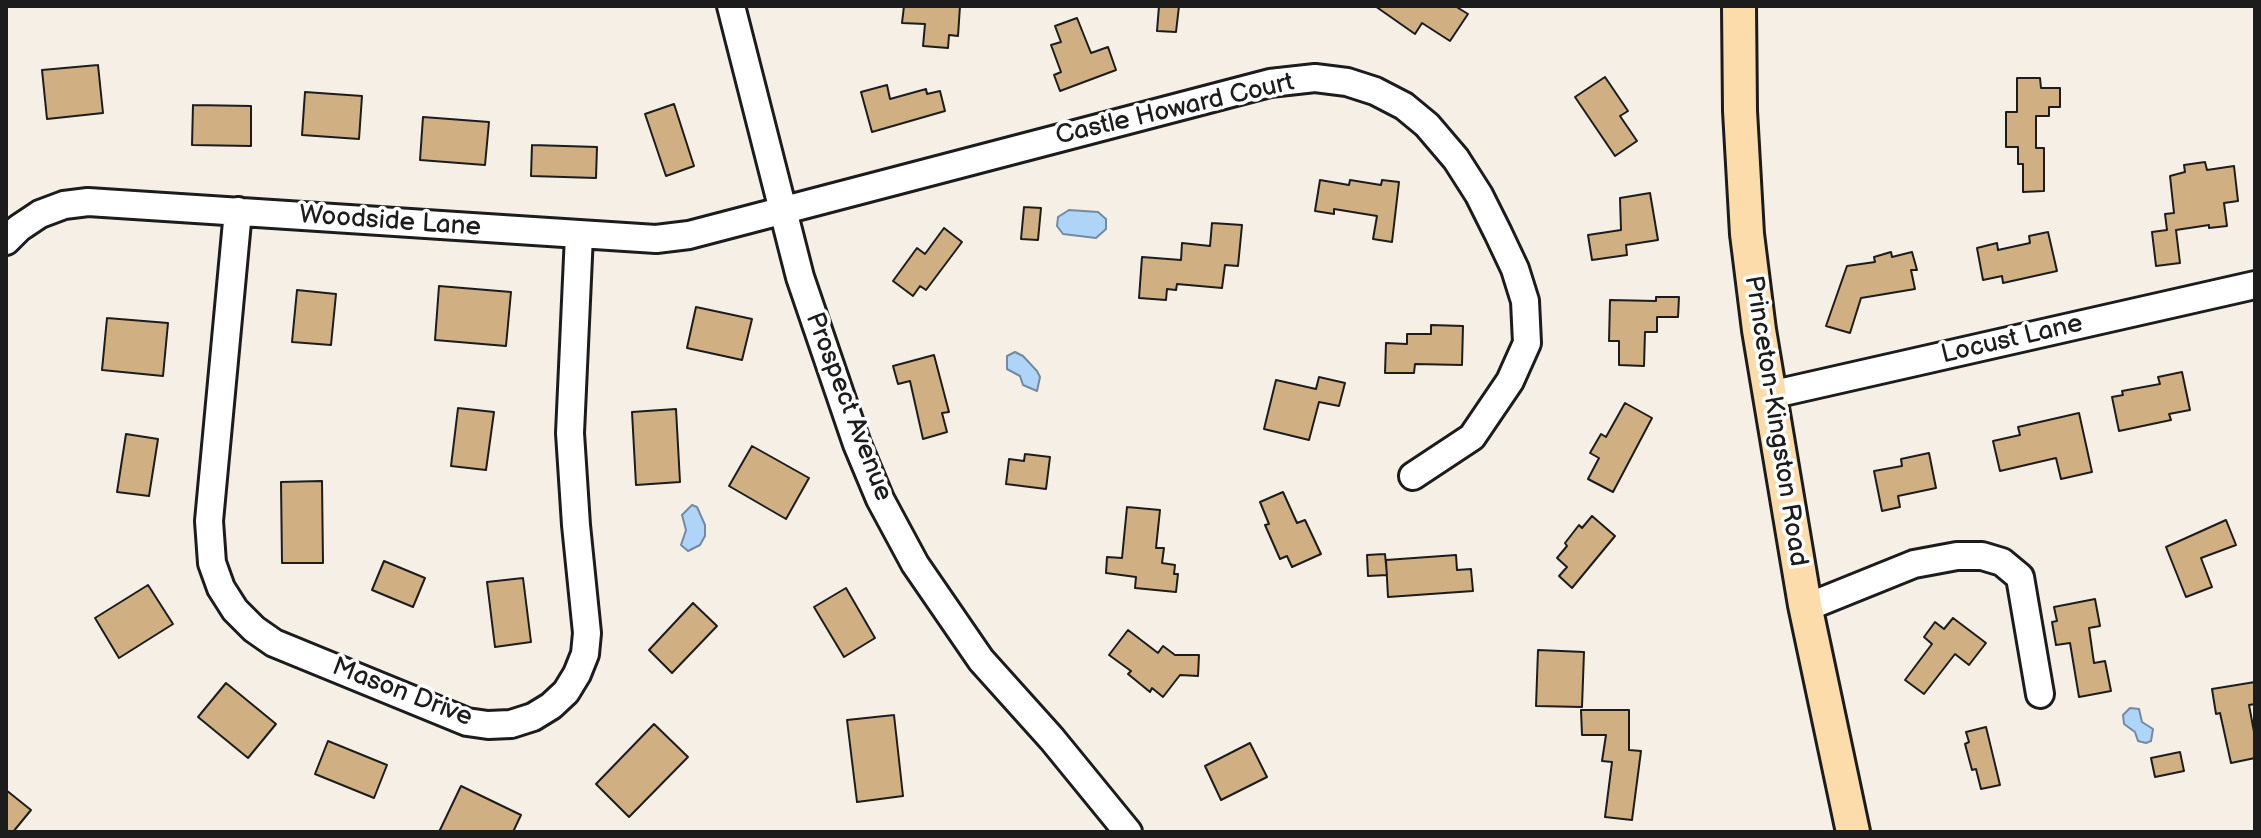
<!DOCTYPE html>
<style>
body{margin:0}
#map{position:relative;width:2261px;height:838px;overflow:hidden;background:#f6efe6;font-family:"Balsamiq Sans",sans-serif}
canvas{display:block}
.frame{position:absolute;inset:0;border:8px solid #1c1c1c;pointer-events:none}
</style>
<div id="map">
<canvas width="2261" height="838"></canvas>
<div class="frame"></div>
</div>
<script>
const context = document.querySelector('canvas').getContext('2d');
context.lineJoin = 'round';
function fillPath(path, color) {
  context.fillStyle = color;
  context.fill(path, 'evenodd');
}
function toPath(rows) {
  const path = new Path2D();
  for (const r of rows) {
    path.moveTo(r[0], r[1]);
    for (let i = 2; i < r.length; i += 2) path.lineTo(r[i], r[i + 1]);
  }
  return path;
}
function trace(path, color, width, dash) {
  context.strokeStyle = color;
  context.lineWidth = width;
  context.lineCap = dash ? 'butt' : 'round';
  context.setLineDash(dash || []);
  context.stroke(path);
}
function drawText(font, color, halo, rows, align = 'center') {
  context.font = font + ' "Balsamiq Sans",sans-serif';
  context.lineWidth = 7;
  context.setLineDash([]);
  context.textBaseline = 'middle';
  context.strokeStyle = halo;
  context.fillStyle = color;
  for (const [text, x, y, turn = 0] of rows) {
    context.save();
    context.translate(x, y);
    context.rotate((+turn || 0) * Math.PI / 180);
    context.textAlign = isNaN(turn) ? turn : align;
    if (halo) context.strokeText(text, 0, 0);
    context.fillText(text, 0, 0);
    context.restore();
  }
}
const water = toPath([
 [1069,210,1098,212,1106,219,1106,229,1096,238,1063,234,1057,226,1058,217,1069,210],
 [1015,352,1023,356,1037,371,1040,377,1037,391,1023,385,1020,376,1007,369,1007,356,1015,352],
 [692,505,697,507,705,525,705,536,700,545,688,551,681,545,686,530,682,515,692,505],
 [2130,708,2139,709,2142,722,2153,729,2151,741,2146,743,2138,741,2135,732,2124,724,2123,715,2130,708]
]);
fillPath(water, '#aed4f8');
trace(water, '#748aa0', 2);
const building = toPath([
 [904,6,960,6,958,36,949,35,948,48,923,46,925,24,902,23,904,6],
 [1159,6,1179,6,1176,32,1157,31,1159,6],
 [1375,6,1455,6,1468,14,1450,41,1422,23,1415,34,1375,6],
 [1077,18,1091,53,1108,47,1116,70,1060,91,1054,75,1061,72,1051,45,1061,42,1055,26,1077,18],
 [98,65,103,113,47,119,42,70,98,65],
 [1605,77,1628,111,1620,116,1637,141,1615,156,1575,97,1605,77],
 [2017,78,2040,78,2041,88,2060,88,2060,107,2049,107,2049,116,2036,116,2036,148,2044,148,2044,191,2023,192,2023,164,2018,164,2018,147,2006,147,2006,112,2017,112,2017,78],
 [887,85,890,99,926,89,927,94,940,91,945,111,872,132,861,92,887,85],
 [305,92,362,96,359,139,302,135,305,92],
 [674,104,694,166,666,176,645,114,674,104],
 [193,105,251,106,251,146,192,145,193,105],
 [423,117,489,122,485,165,420,160,423,117],
 [532,145,597,147,596,178,531,176,532,145],
 [2205,162,2207,170,2234,166,2238,201,2224,203,2227,226,2209,228,2209,225,2176,230,2180,263,2156,266,2152,232,2167,230,2165,214,2174,213,2170,176,2185,172,2184,165,2205,162],
 [1320,180,1349,185,1350,180,1381,185,1382,180,1399,182,1392,242,1373,239,1377,216,1334,209,1334,214,1315,211,1320,180],
 [1650,193,1658,240,1626,245,1627,255,1592,260,1588,235,1621,230,1620,198,1650,193],
 [1024,207,1041,208,1038,240,1021,239,1024,207],
 [1212,223,1242,225,1238,266,1225,265,1222,288,1177,284,1176,290,1167,289,1166,300,1139,298,1142,257,1181,260,1182,243,1210,246,1212,223],
 [944,228,962,242,926,290,920,286,913,296,893,281,917,248,925,254,944,228],
 [2048,232,2057,271,2003,283,2002,276,1983,280,1977,248,1997,243,1998,250,2030,243,2029,236,2048,232],
 [1891,252,1892,257,1912,252,1917,270,1911,270,1915,289,1861,298,1850,333,1826,326,1847,266,1875,262,1874,257,1891,252],
 [439,286,511,292,506,346,435,340,439,286],
 [297,290,336,294,331,345,292,342,297,290],
 [1656,297,1679,297,1678,317,1657,317,1657,332,1645,332,1644,366,1619,365,1619,341,1609,341,1610,300,1656,301,1656,297],
 [696,307,752,319,742,360,687,348,696,307],
 [107,318,168,323,163,376,102,370,107,318],
 [1431,325,1463,326,1462,365,1415,364,1414,373,1385,373,1386,343,1407,344,1407,334,1431,334,1431,325],
 [934,355,949,412,942,413,947,432,923,439,910,381,898,384,893,366,934,355],
 [2182,372,2190,410,2169,414,2171,420,2119,431,2112,397,2123,395,2122,391,2160,384,2158,377,2182,372],
 [1319,377,1345,383,1339,406,1319,402,1309,440,1264,429,1276,380,1316,389,1319,377],
 [1625,403,1652,418,1613,492,1588,479,1599,458,1590,453,1601,434,1606,437,1625,403],
 [458,408,494,412,486,470,451,466,458,408],
 [676,409,680,482,636,485,632,412,676,409],
 [2079,413,2092,472,2061,479,2056,458,2000,471,1993,441,2020,435,2018,427,2079,413],
 [126,434,158,439,149,496,117,492,126,434],
 [752,446,809,478,786,519,729,486,752,446],
 [1929,453,1936,488,1898,496,1900,507,1882,511,1874,471,1902,466,1901,459,1929,453],
 [1025,454,1050,457,1046,489,1006,484,1009,459,1024,461,1025,454],
 [322,481,323,563,282,563,281,482,322,481],
 [1283,492,1297,523,1305,520,1321,554,1292,567,1287,556,1280,559,1265,525,1269,524,1260,502,1283,492],
 [1127,507,1160,510,1156,548,1164,548,1162,563,1175,565,1174,574,1178,574,1176,592,1135,588,1136,577,1106,573,1107,557,1122,558,1127,507],
 [1592,516,1615,536,1572,588,1559,576,1567,567,1557,558,1567,546,1565,543,1579,525,1582,528,1592,516],
 [2226,520,2236,545,2201,558,2212,587,2186,597,2166,547,2226,520],
 [1385,554,1387,575,1368,576,1367,555,1385,554],
 [1456,555,1457,570,1471,569,1473,591,1388,597,1386,560,1456,555],
 [384,561,425,578,413,607,372,590,384,561],
 [523,578,531,642,495,647,487,582,523,578],
 [148,585,173,624,119,658,95,618,148,585],
 [846,588,875,638,844,657,814,607,846,588],
 [2095,599,2100,626,2089,628,2094,663,2105,661,2111,691,2079,697,2070,643,2056,645,2052,622,2057,621,2054,607,2095,599],
 [693,603,717,626,672,673,649,650,693,603],
 [1953,618,1986,643,1969,665,1955,654,1924,694,1905,680,1932,644,1924,637,1935,622,1944,629,1953,618],
 [1128,630,1158,653,1163,646,1175,655,1199,655,1198,676,1180,675,1163,697,1152,688,1150,692,1128,674,1131,671,1109,655,1128,630],
 [1538,650,1584,652,1582,707,1536,706,1538,650],
 [2255,682,2255,704,2249,705,2255,737,2255,758,2231,763,2220,713,2216,714,2212,689,2255,682],
 [226,683,276,724,248,758,198,717,226,683],
 [1581,710,1629,710,1629,750,1641,751,1632,820,1605,817,1612,762,1602,761,1606,735,1582,735,1581,710],
 [894,715,903,796,857,802,847,720,894,715],
 [654,724,688,757,629,817,596,784,654,724],
 [1986,727,2000,785,1981,789,1976,769,1972,770,1965,744,1969,742,1966,732,1986,727],
 [328,741,387,765,374,798,315,774,328,741],
 [1250,743,1267,777,1221,800,1205,766,1250,743],
 [2180,752,2184,771,2155,777,2151,758,2180,752],
 [461,786,521,815,513,832,439,832,461,786],
 [6,790,31,810,13,832,6,832,6,790]
]);
fillPath(building, '#d0b083');
trace(building, '#1c1c1c', 2);
const minor = toPath([
 [731,6,800,277,857,444,880,499,915,564,981,660,1052,739,1128,832],
 [238,211,209,521,212,563,221,588,235,610,254,629,274,643,467,722,488,725,511,724,533,717,551,706,566,692,577,674,585,654,587,633,576,525,570,433,579,235],
 [6,241,19,228,40,214,64,205,88,202,656,239,689,235,1270,83,1315,78,1347,82,1375,91,1404,106,1427,125,1456,159,1479,195,1498,233,1515,269,1525,301,1527,343,1510,381,1472,437,1413,476],
 [1770,395,2255,285],
 [1805,608,1914,564,1957,556,1982,556,2002,562,2020,577,2040,694]
]);
const major = toPath([
 [1739,6,1740,111,1747,234,1759,330,1805,605,1853,832]
]);
trace(minor, '#1c1c1c', 32);
trace(major, '#1c1c1c', 38);
trace(minor, '#fff', 26);
trace(major, '#fddcac', 32);
drawText('26px', '#1c1c1c', '#fff', [
 ["Castle Howard Court",1175,110,-13],
 ["Woodside Lane",390,222,4],
 ["Locust Lane",2012,340,-13],
 ["Prospect Avenue",848,407,69],
 ["Princeton-Kingston Road",1775,421,81],
 ["Mason Drive",402,693,21]
]);
</script>
